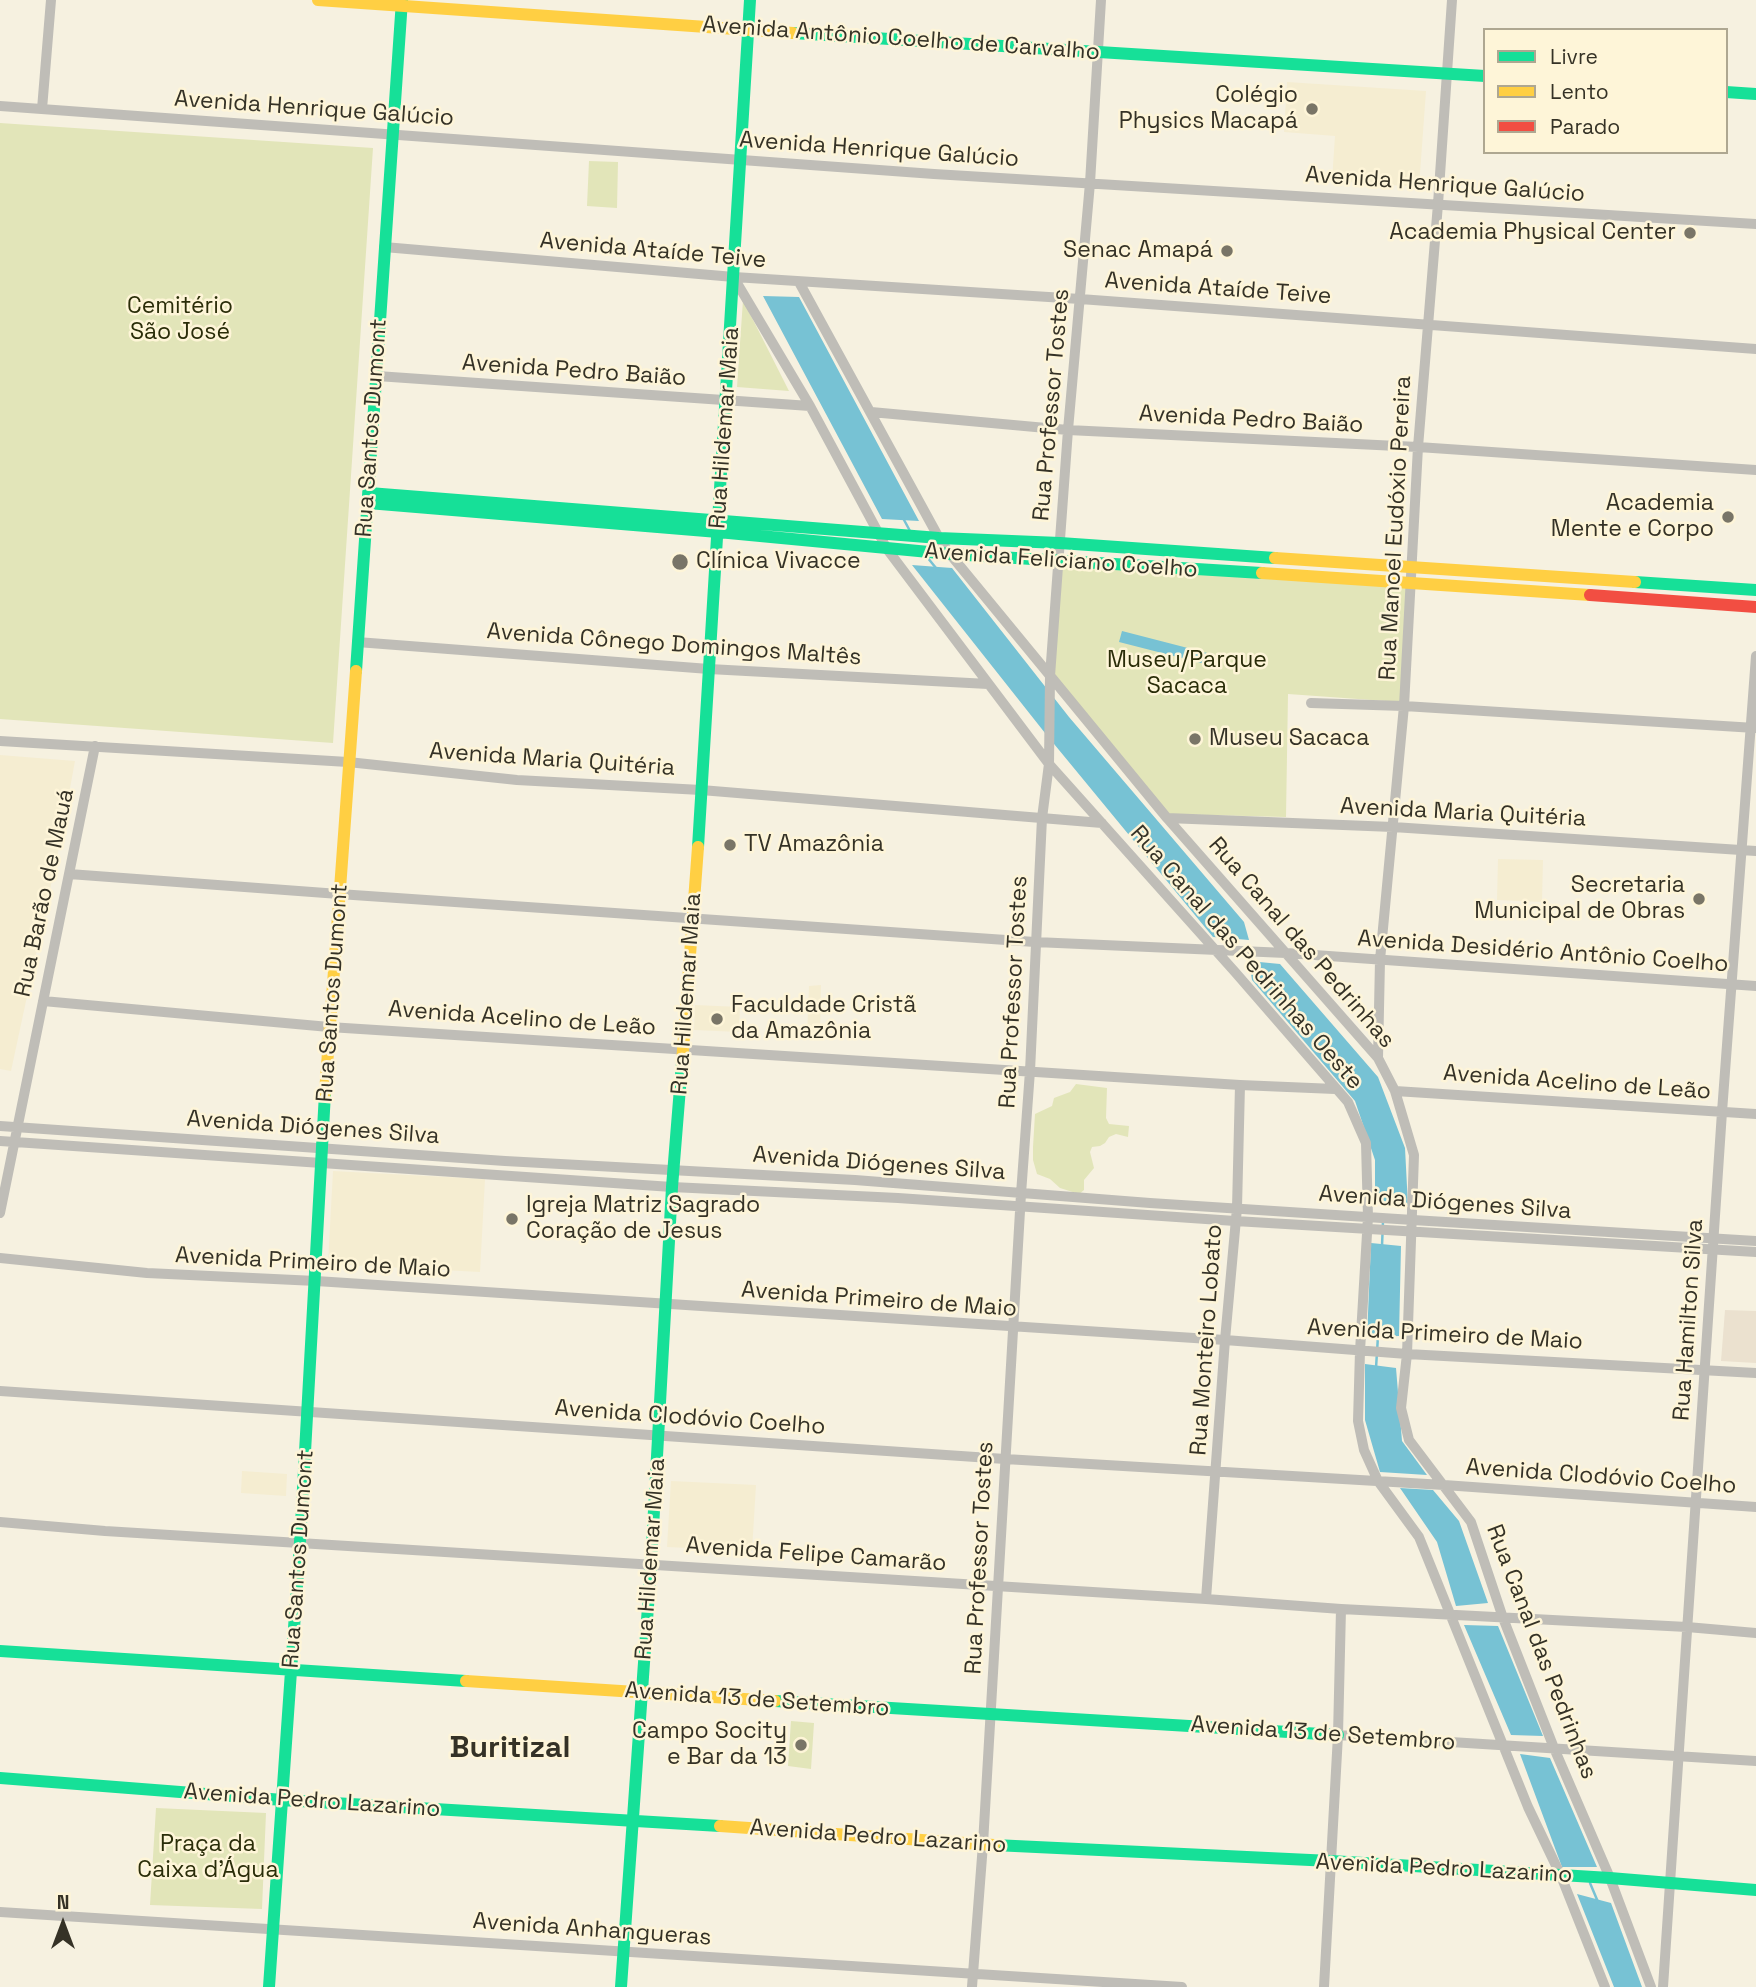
<!DOCTYPE html>
<meta charset="utf-8">
<style>
body{margin:0}
#map{position:relative;width:1756px;height:1987px;overflow:hidden;background:#f6f1e0;font-family:"Space Grotesk",sans-serif}
canvas{display:block}
.legend{position:absolute;left:1483px;top:28px;width:245px;height:126px;box-sizing:border-box;background:#fef5d8;border:2px solid #aea791;margin:0;padding:9px 12px;list-style:none;font-size:21px;color:#353226}
.legend li{display:flex;align-items:center;gap:14px;height:35px}
.legend b{width:35px;border:2px solid #aea791}
.north{position:absolute;left:28px;top:1889px;width:70px;height:70px;-webkit-text-stroke:5px #fef5d8;paint-order:stroke;rotate:0deg;font-size:19px;font-weight:700;line-height:28px;text-align:center;color:#353226}
.north::after{content:'';display:block;margin:auto;width:24px;height:32px;background:#353226;clip-path:polygon(50% 0,100% 100%,50% 72%,0 100%)}
</style>
<div id="map">
<canvas width="1756" height="1987"></canvas>
<ul class="legend">
<li><b style="height:9px;background:#16e098"></b>Livre</li>
<li><b style="height:9px;background:#ffcf43"></b>Lento</li>
<li><b style="height:9px;background:#f24e42"></b>Parado</li>
</ul>
<div class="north">N</div>
</div>
<script>
const context = document.querySelector('canvas').getContext('2d');
context.lineJoin = 'round';
function fillPath(path, color) {
  context.fillStyle = color;
  context.fill(path, 'evenodd');
}
function toPath(rows) {
  const path = new Path2D();
  for (const r of rows) {
    path.moveTo(r[0], r[1]);
    for (let i = 2; i < r.length; i += 2) path.lineTo(r[i], r[i + 1]);
  }
  return path;
}
function trace(path, color, width, dash) {
  context.strokeStyle = color;
  context.lineWidth = width;
  context.lineCap = dash ? 'butt' : 'round';
  context.setLineDash(dash || []);
  context.stroke(path);
}
function drawText(font, color, halo, rows, align = 'center') {
  context.font = font + ' "Space Grotesk",sans-serif';
  context.lineWidth = 5;
  context.setLineDash([]);
  context.textBaseline = 'middle';
  context.strokeStyle = halo;
  context.fillStyle = color;
  for (const [text, x, y, turn = 0] of rows) {
    context.save();
    context.translate(x, y);
    context.rotate((+turn || 0) * Math.PI / 180);
    context.textAlign = isNaN(turn) ? turn : align;
    if (halo) context.strokeText(text, 0, 0);
    context.fillText(text, 0, 0);
    context.restore();
  }
}
fillPath(toPath([
 [1725,1310,1756,1311,1756,1363,1721,1361]
]), '#ebe1cf');
fillPath(toPath([
 [1287,82,1426,91,1419,187,1332,181,1335,136,1284,132],
 [0,755,75,761,60,843,11,1071,0,1069],
 [1498,859,1543,860,1542,902,1497,900],
 [821,985,820,1035,807,1036,809,986],
 [695,1005,740,1007,739,1032,694,1030],
 [333,1171,485,1179,480,1272,328,1264],
 [242,1471,287,1474,286,1496,241,1493],
 [671,1481,756,1485,752,1551,667,1547]
]), '#f5edd1');
fillPath(toPath([
 [0,123,373,148,333,743,0,719],
 [589,161,618,162,617,208,587,206],
 [743,300,789,391,737,387],
 [1060,563,1407,584,1400,702,1288,694,1286,817,1167,814,1054,674],
 [1076,1084,1107,1088,1106,1118,1109,1124,1129,1126,1128,1137,1116,1134,1109,1137,1105,1143,1100,1146,1092,1147,1090,1152,1094,1168,1084,1180,1084,1190,1079,1194,1060,1188,1050,1179,1037,1174,1033,1160,1033,1147,1035,1114,1052,1106,1054,1098,1070,1092],
 [791,1721,814,1723,811,1769,788,1766],
 [156,1808,266,1813,262,1909,150,1905]
]), '#e2e5b9');
fillPath(toPath([
 [763,296,799,297,919,521,882,519],
 [912,565,952,568,1069,717,1244,922,1249,940,1213,937,1045,733],
 [1122,631,1211,654,1209,665,1119,642],
 [1249,961,1280,964,1378,1077,1405,1148,1408,1206,1375,1203,1375,1160,1355,1101,1252,980],
 [1371,1243,1401,1246,1399,1336,1367,1337],
 [1365,1364,1396,1368,1402,1441,1427,1475,1380,1472,1365,1420],
 [1400,1488,1433,1490,1459,1521,1488,1603,1456,1606,1437,1542],
 [1464,1625,1498,1626,1543,1736,1511,1735],
 [1520,1754,1550,1758,1597,1867,1562,1867],
 [1577,1894,1611,1903,1642,1987,1614,1987]
]), '#77c2d4');
trace(toPath([
 [903,518,910,531],
 [927,557,936,568],
 [1382,1246,1383,1221],
 [1376,1368,1378,1336],
 [1590,1883,1598,1902]
]), '#77c2d4', 2.5);
trace(toPath([
 [0,106,934,174,1756,224],
 [42,109,51,0],
 [384,247,734,277,1080,299,1756,349],
 [734,278,810,406,887,549,1049,764,1235,972,1348,1102,1366,1143,1368,1217,1360,1351,1358,1421,1364,1450,1378,1481,1419,1537,1528,1807,1561,1876,1605,1987],
 [799,282,939,538,950,554,1167,818,1378,1058,1395,1091,1414,1155,1407,1354,1401,1408,1409,1440,1471,1522,1503,1618,1554,1748,1610,1878,1651,1987],
 [377,376,810,406],
 [871,412,1068,430,1418,447,1756,470],
 [357,642,709,669,988,684],
 [1311,703,1404,706,1755,728],
 [0,741,348,762,517,780,701,790,1102,823],
 [1167,818,1393,827,1756,851],
 [69,874,339,894,1035,942,1286,953,1756,986],
 [43,1001,329,1027,1240,1085,1335,1089],
 [1378,1058,1380,960,1404,706,1418,447,1438,204,1452,0],
 [1395,1091,1756,1114],
 [0,1126,505,1161,855,1180,1150,1203,1413,1220,1756,1241],
 [0,1141,672,1187,898,1198,1235,1221,1756,1252],
 [0,1213,95,746],
 [0,1258,147,1273,316,1281,1225,1340,1407,1354,1756,1373],
 [0,1391,1005,1459,1444,1485,1756,1507],
 [0,1522,105,1531,1206,1599,1341,1609,1687,1627,1756,1633],
 [1206,1599,1225,1340,1237,1208,1240,1085],
 [1338,1735,1756,1761],
 [0,1912,1182,1987],
 [972,1987,983,1844,1021,1194,1030,1071,1042,818,1049,764,1050,676,1068,430,1090,183,1101,0],
 [1324,1987,1338,1735,1341,1609],
 [1663,1987,1722,1112,1756,656]
]), '#bfbdb7', 10);
trace(toPath([
 [793,33,1485,76],
 [1726,92,1756,94],
 [369,493,939,538,1060,543,1275,558],
 [368,503,718,532,950,554,1262,573],
 [1635,582,1756,590],
 [356,671,402,0],
 [698,847,750,0],
 [0,1651,466,1681],
 [775,1701,1338,1735],
 [0,1778,283,1800,720,1826],
 [994,1845,1331,1861,1610,1878,1756,1890],
 [269,1987,300,1542,325,1093],
 [621,1987,651,1564,672,1187,682,1063]
]), '#16e098', 12);
trace(toPath([
 [318,0,793,33],
 [1275,558,1635,582],
 [1262,573,1590,595],
 [682,1063,698,847],
 [325,1093,356,671],
 [466,1681,775,1701],
 [720,1826,994,1845]
]), '#ffcf43', 12);
trace(toPath([
 [1590,595,1756,607]
]), '#f24e42', 12);
for (const [x, y, r, color] of [
 [1312,109,7,"#797567"],
 [1690,233,7,"#797567"],
 [1227,251,7,"#797567"],
 [1728,517,7,"#797567"],
 [680,562,9,"#797567"],
 [1195,739,7,"#797567"],
 [730,845,7,"#797567"],
 [1699,899,7,"#797567"],
 [717,1019,7,"#797567"],
 [512,1219,7,"#797567"],
 [801,1745,7,"#797567"]
]) {
  const dot = new Path2D();
  dot.arc(x, y, r, 0, 2 * Math.PI);
  context.fillStyle = color;
  context.fill(dot);
  trace(dot, '#fef5d8', 2.5);
}
drawText('23px', '#353226', '#fef5d8', [
 ["Avenida Antônio Coelho de Carvalho",901,39,4],
 ["Avenida Henrique Galúcio",314,109,4],
 ["Avenida Henrique Galúcio",879,150,4],
 ["Avenida Henrique Galúcio",1445,185,4],
 ["Avenida Ataíde Teive",653,251,5],
 ["Avenida Ataíde Teive",1218,289,4],
 ["Avenida Pedro Baião",574,371,4],
 ["Rua Professor Tostes",1052,405,-85],
 ["Avenida Pedro Baião",1251,420,3],
 ["Rua Santos Dumont",372,428,-86],
 ["Rua Hildemar Maia",725,428,-86],
 ["Rua Manoel Eudóxio Pereira",1396,528,-87],
 ["Avenida Feliciano Coelho",1061,561,4],
 ["Avenida Cônego Domingos Maltês",674,645,4],
 ["Avenida Maria Quitéria",552,760,4],
 ["Avenida Maria Quitéria",1463,813,3],
 ["Rua Barão de Mauá",45,893,-78],
 ["Rua Canal das Pedrinhas",1301,943,49],
 ["Avenida Desidério Antônio Coelho",1543,952,4],
 ["Rua Canal das Pedrinhas Oeste",1246,958,49],
 ["Rua Professor Tostes",1014,992,-87],
 ["Rua Santos Dumont",333,993,-86],
 ["Rua Hildemar Maia",687,994,-86],
 ["Avenida Acelino de Leão",522,1019,4],
 ["Avenida Acelino de Leão",1577,1083,4],
 ["Avenida Diógenes Silva",313,1128,4],
 ["Avenida Diógenes Silva",879,1164,4],
 ["Avenida Diógenes Silva",1445,1203,4],
 ["Avenida Primeiro de Maio",313,1263,3],
 ["Avenida Primeiro de Maio",879,1300,4],
 ["Rua Hamilton Silva",1689,1320,-86],
 ["Avenida Primeiro de Maio",1445,1335,3],
 ["Rua Monteiro Lobato",1207,1340,-86],
 ["Avenida Clodóvio Coelho",690,1418,4],
 ["Avenida Clodóvio Coelho",1601,1477,4],
 ["Avenida Felipe Camarão",816,1555,4],
 ["Rua Professor Tostes",980,1558,-87],
 ["Rua Santos Dumont",299,1559,-86],
 ["Rua Hildemar Maia",651,1559,-86],
 ["Rua Canal das Pedrinhas",1541,1652,69],
 ["Avenida 13 de Setembro",757,1700,4],
 ["Avenida 13 de Setembro",1323,1734,4],
 ["Avenida Pedro Lazarino",312,1801,4],
 ["Avenida Pedro Lazarino",878,1837,4],
 ["Avenida Pedro Lazarino",1444,1869,3],
 ["Avenida Anhangueras",592,1930,4]
]);
drawText('23px', '#353226', '#fef5d8', [
 ["Colégio",1298,96],
 ["Physics Macapá",1298,122],
 ["Academia Physical Center",1676,233],
 ["Senac Amapá",1213,251],
 ["Academia",1714,504],
 ["Mente e Corpo",1714,530],
 ["Clínica Vivacce",696,562,"left"],
 ["Museu Sacaca",1209,739,"left"],
 ["TV Amazônia",744,845,"left"],
 ["Secretaria",1685,886],
 ["Municipal de Obras",1685,912],
 ["Faculdade Cristã",731,1006,"left"],
 ["da Amazônia",731,1032,"left"],
 ["Igreja Matriz Sagrado",526,1206,"left"],
 ["Coração de Jesus",526,1232,"left"],
 ["Campo Socity",787,1732],
 ["e Bar da 13",787,1758]
], 'right');
drawText('23px', '#2a2d09', '#fef5d8', [
 ["Cemitério",180,307],
 ["São José",180,333],
 ["Museu/Parque",1187,661],
 ["Sacaca",1187,687],
 ["Praça da",208,1845],
 ["Caixa d'Água",208,1871]
]);
drawText('bold 30px', '#353226', '#fef5d8', [
 ["Buritizal",510,1749]
]);
</script>
